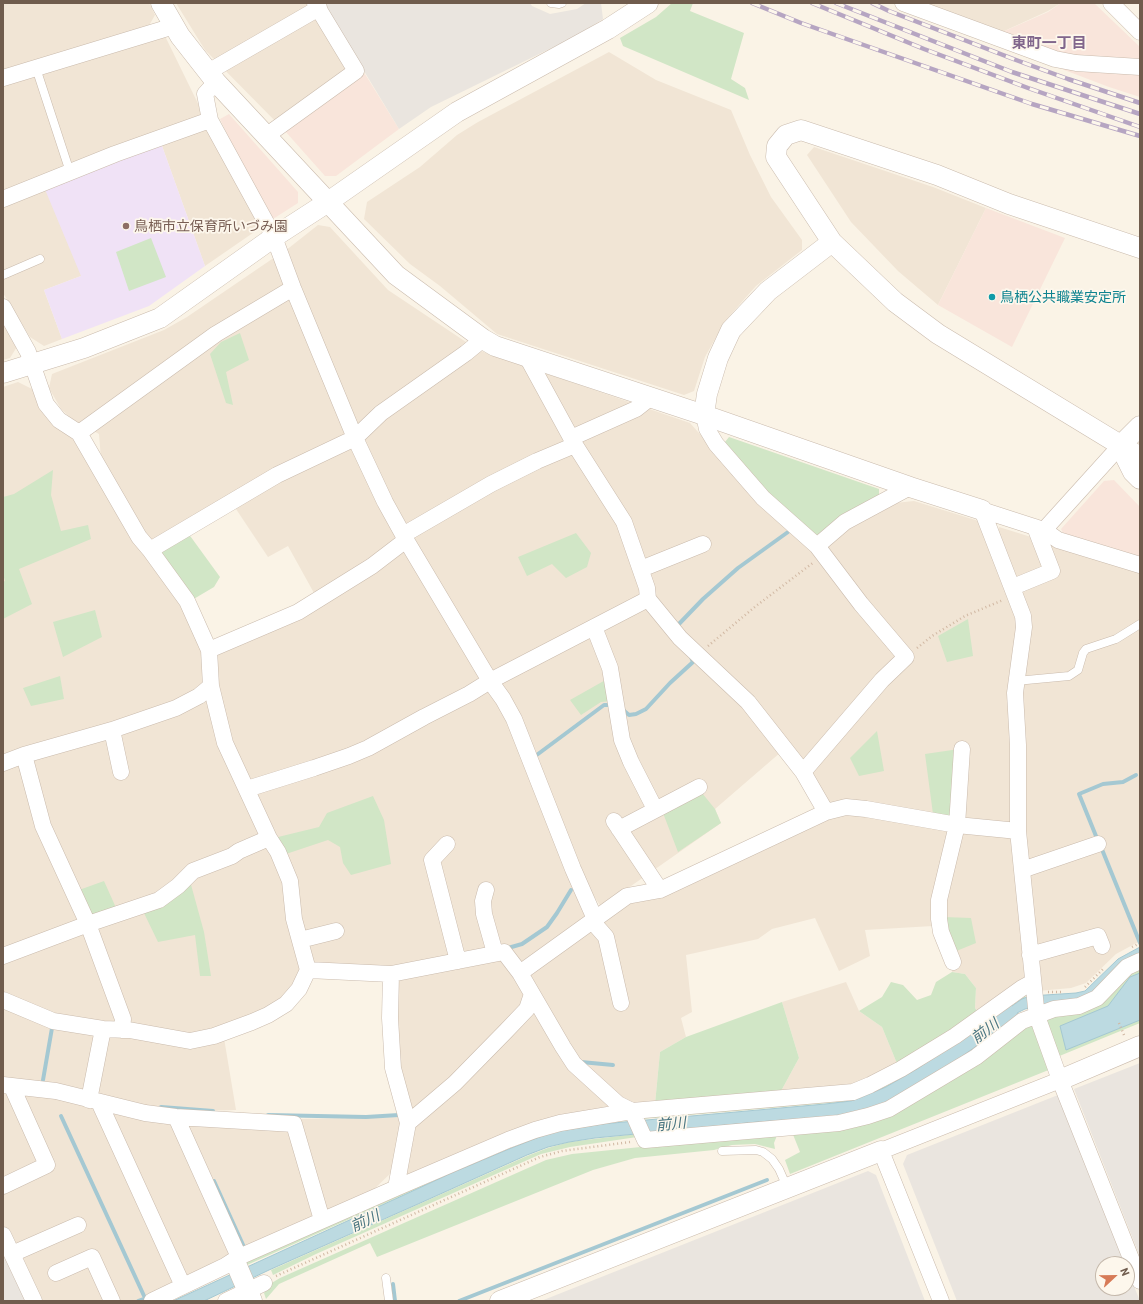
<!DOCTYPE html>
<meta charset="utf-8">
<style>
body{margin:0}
#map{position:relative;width:1143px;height:1304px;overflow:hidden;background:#faf3e6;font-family:Barlow,sans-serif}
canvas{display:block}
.frame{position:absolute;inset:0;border:4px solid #705c4d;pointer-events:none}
.north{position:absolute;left:1095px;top:1256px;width:40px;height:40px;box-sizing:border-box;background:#fdf7ec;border:1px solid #c5b9ac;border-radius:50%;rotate:68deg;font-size:11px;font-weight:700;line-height:16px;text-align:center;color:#705c4d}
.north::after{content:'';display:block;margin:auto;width:14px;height:18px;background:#d77b57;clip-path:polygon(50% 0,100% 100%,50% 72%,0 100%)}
</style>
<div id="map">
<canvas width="1143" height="1304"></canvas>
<div class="frame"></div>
<div class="north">N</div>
</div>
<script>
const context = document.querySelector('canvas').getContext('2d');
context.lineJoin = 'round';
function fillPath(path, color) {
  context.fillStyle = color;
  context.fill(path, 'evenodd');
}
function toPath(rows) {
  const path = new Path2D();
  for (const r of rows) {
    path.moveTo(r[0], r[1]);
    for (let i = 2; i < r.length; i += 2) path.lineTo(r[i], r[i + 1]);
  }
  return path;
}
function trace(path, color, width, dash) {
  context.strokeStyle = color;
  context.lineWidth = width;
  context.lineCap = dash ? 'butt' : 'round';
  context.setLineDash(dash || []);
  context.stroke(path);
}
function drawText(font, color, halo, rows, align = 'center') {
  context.font = font + ' Barlow,"Noto Sans JP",sans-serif';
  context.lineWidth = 3.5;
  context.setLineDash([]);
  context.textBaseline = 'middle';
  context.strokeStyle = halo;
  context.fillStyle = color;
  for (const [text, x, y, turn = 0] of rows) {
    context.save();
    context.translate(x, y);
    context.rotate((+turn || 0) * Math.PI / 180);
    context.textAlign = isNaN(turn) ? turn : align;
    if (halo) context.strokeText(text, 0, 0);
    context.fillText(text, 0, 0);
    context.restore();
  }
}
fillPath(toPath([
 [3,3,149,3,155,15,146,31,3,73],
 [176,3,323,3,365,74,285,131,205,50],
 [920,3,1061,3,1048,11,1000,33],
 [164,34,208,124,263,226,205,266,161,143,81,276,44,290,62,339,44,346,30,337,3,293,3,83],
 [609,52,656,80,731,110,750,155,771,197,802,240,802,250,756,286,725,321,705,357,694,391,684,395,497,334,440,286,410,264,364,219,367,202,420,167,457,135,478,122],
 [814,147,933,187,986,208,938,305,898,271,851,222,807,155],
 [318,225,330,227,388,290,478,350,690,423,759,500,815,552,849,526,895,503,914,501,982,522,1017,607,1028,981,980,1015,975,1008,976,988,965,974,952,972,954,952,933,926,865,930,870,956,839,971,815,918,772,929,758,939,686,955,692,1012,681,1018,686,1037,660,1052,655,1104,634,1106,618,1097,574,1056,527,973,628,900,814,813,816,798,781,752,715,809,721,823,601,907,576,868,477,651,363,446,285,251],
 [275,257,350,440,508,716,589,918,521,968,503,946,396,970,315,967,228,742,216,689,213,644,295,607,314,593,288,546,268,557,234,506,161,555,139,533,101,459,99,434,72,419,61,409,49,388,52,374,164,330,187,317],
 [3,318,18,345,10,358,3,360],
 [18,382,32,389,76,438,189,614,205,652,206,685,276,856,303,969,295,1005,224,1038,236,1110,159,1112,3,1081,3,387],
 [999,527,1140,571,1140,941,1116,954,1086,983,1071,988,1038,991,1022,831,1018,694,1028,624,997,536],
 [503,956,611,1104,611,1111,410,1178,403,1170,398,1070,396,976],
 [846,982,859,1011,882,1027,898,1066,854,1088,780,1093,799,1058,782,1002],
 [3,1088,52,1094,148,1119,299,1119,400,1117,402,1124,393,1171,369,1194,248,1247,245,1245,207,1266,135,1301,29,1301,3,1245]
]), '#f1e5d5');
fillPath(toPath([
 [1061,3,1094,3,1140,47,1140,61,1075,57,1000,33,1048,12],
 [1059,68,1140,74,1140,97,1109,87],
 [365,74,399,129,336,176,325,176,285,131],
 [229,114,298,192,298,203,273,219,266,205,261,207,220,119],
 [986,208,1065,238,1012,347,938,305],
 [1114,480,1140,507,1140,561,1065,537,1061,529,1104,481]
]), '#f9e5db');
fillPath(toPath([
 [323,3,530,3,532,6,550,14,577,9,586,3,601,3,603,19,578,35,431,107,399,129],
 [1140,1063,1140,1257,1074,1089],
 [1058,1095,1125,1264,1103,1264,1103,1288,1127,1288,1127,1269,1140,1301,957,1301,903,1164,907,1155],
 [868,1171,876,1175,925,1301,541,1301],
 [3,1245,29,1301,3,1301]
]), '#eae5df');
fillPath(toPath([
 [161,143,205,266,149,306,62,339,44,290,81,276,44,187]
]), '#f0e2f6');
fillPath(toPath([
 [672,3,693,3,690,11,744,33,731,79,745,88,749,100,623,46,620,38,656,17],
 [151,238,166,277,129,291,116,252],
 [240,333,249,360,226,372,233,405,226,403,210,354,221,342],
 [729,437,879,489,879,496,819,535,811,534,763,488,725,442],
 [53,470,51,495,61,531,88,525,91,539,19,569,32,604,3,619,3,582,5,581,3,574,3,497,14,494],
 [188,533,220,577,214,587,192,600,161,555,166,545],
 [576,533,591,553,587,567,566,578,552,564,527,576,518,557],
 [95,610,102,637,63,657,53,622],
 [968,619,973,656,947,662,938,636],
 [60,676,64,699,31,706,23,688],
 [609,678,612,701,601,702,581,715,570,700],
 [877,731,884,771,859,776,850,758],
 [959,749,952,819,933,814,925,754],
 [702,793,715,809,721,823,678,852,663,813],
 [373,796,384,820,391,864,351,875,343,863,340,847,328,840,286,854,274,838,319,827,327,813],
 [104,881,117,910,93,917,79,890],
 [190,881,204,932,211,976,200,976,195,935,158,942,143,911],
 [944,917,971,918,976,943,954,952],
 [1140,966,1140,1023,1057,1057,1043,1020],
 [952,972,965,974,976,988,975,1008,980,1015,898,1066,882,1027,859,1011,882,997,891,982,903,985,917,1000,931,995,936,982],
 [1021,995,1027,997,1015,1003,1012,1006,1009,1002,965,1036,916,1069,886,1087,860,1098,852,1101,642,1119,641,1117,643,1115,851,1097,869,1090,906,1071,955,1041,1010,1000],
 [782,1002,799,1058,780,1093,655,1104,660,1052,686,1037],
 [1033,1024,1051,1069,790,1174,785,1160,800,1152,792,1132,839,1128,1018,1029],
 [627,1117,629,1121,602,1123,559,1131,542,1136,508,1148,247,1265,247,1262,546,1130],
 [778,1133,774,1143,775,1149,755,1144,732,1145,714,1150,635,1158,593,1170,377,1257,370,1243,279,1284,266,1299,264,1293,270,1284,280,1278,546,1160,572,1154],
 [636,1134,637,1137,570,1147,541,1154,316,1254,273,1275,271,1270,527,1156,548,1148,569,1142]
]), '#d1e6c6');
const water = toPath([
 [1140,947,1140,956,1095,995,1025,1009,1017,1013,1019,1016,951,1064,888,1103,843,1116,757,1122,595,1138,569,1142,548,1147,527,1155,418,1204,269,1270,204,1301,173,1301,454,1172,509,1149,542,1136,559,1131,602,1124,825,1104,851,1101,860,1098,886,1087,917,1069,965,1036,1010,1002,1012,1006,1022,999,1030,996,1076,993,1085,991,1118,959,1140,947],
 [1140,973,1140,1020,1066,1050,1060,1026,1108,1006,1130,977,1140,973]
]);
fillPath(water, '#bcdae1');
trace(water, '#a4c8d2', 1);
trace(toPath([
 [678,625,703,599,738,568,788,532],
 [622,709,629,715,636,714,646,709,670,683,693,662,691,657],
 [534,757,604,705,612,705],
 [1098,841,1079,794,1103,784,1123,782,1136,775],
 [1101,847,1140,943],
 [508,948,522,944,547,927,557,913,571,890],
 [581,1062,613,1065],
 [43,1080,52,1028],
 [161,1107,213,1111],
 [268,1115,366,1117,399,1115],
 [61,1116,145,1298],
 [214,1181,244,1247],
 [393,1284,395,1301],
 [138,1301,146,1298],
 [459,1301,767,1180]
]), '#a4c8d2', 4);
const service = toPath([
 [551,3,559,4,562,3],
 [36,68,70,172],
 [3,275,40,259],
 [1016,681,1069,676,1078,670,1083,653,1086,649,1116,639,1140,624],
 [722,1151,756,1150,763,1152,772,1159,779,1169,787,1187],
 [386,1278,389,1301]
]);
const minor = toPath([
 [903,3,1055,59,1076,63,1140,67],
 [1111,3,1140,32],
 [208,72,319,8],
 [3,78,174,26],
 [216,82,205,94,210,120,274,237,293,288,355,438,385,502,406,540,490,681,503,699,514,719,573,869,595,919],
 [266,136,356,71,315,3],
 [3,199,115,154,210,120],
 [3,307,28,352,46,404,59,420,79,433,139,537,150,550,187,601,209,650,211,686,225,743,269,838,278,852,290,881,294,919,308,970,299,989,286,1004,268,1015,252,1022,214,1036,190,1041,129,1030,103,1029,53,1021,3,1000],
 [527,357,575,445,624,522,647,588,648,599,680,638,748,702,803,772,826,812],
 [704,415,707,429,716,444,763,498,817,546,861,604,906,657,882,680,803,772],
 [79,433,216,334,293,288],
 [571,438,636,409,650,398],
 [982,510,1023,616,1024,627,1015,693,1018,745,1018,831,1036,1008,1037,1016,1060,1080],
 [982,510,1044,530,1120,446],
 [1044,530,1058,540,1140,565],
 [403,535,491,484,537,461,575,445],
 [817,546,845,522,910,487],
 [150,550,277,475,355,438,381,413,466,353,483,339],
 [641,569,703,544],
 [1013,587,1052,571,1035,527],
 [594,627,610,668,622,740,631,762,655,809],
 [209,650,298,612,372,566,406,540],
 [112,730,121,772],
 [24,755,43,826,88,924,123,1019,122,1030],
 [3,763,24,755,112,730,176,708,199,696,211,686],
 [247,789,314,768,349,756,368,748,424,717,469,694,490,681,648,599],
 [614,821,660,890],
 [619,829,699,787],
 [447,844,432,860,458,961],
 [1022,870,1098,844],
 [486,890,483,901,484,914,495,953],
 [592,921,606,937,621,1003],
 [300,940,336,931],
 [1030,955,1098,936,1102,946],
 [3,956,88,924,159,900,178,886,193,871,232,856,239,851,269,838],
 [953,962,941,932,939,919,939,900,957,825,962,749],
 [308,970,391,974,504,952,520,973,563,1047,574,1064,618,1104,632,1111,645,1140,839,1123,868,1116,889,1109,976,1057,1022,1021,1054,1009,1079,1006,1097,998,1127,967,1140,961],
 [520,973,627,896,660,890,826,812,846,807,866,809,957,825,1018,831],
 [391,974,390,1018,393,1068,408,1123,396,1188],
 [3,1085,56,1091,145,1113,176,1117,294,1124,322,1220],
 [89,1100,103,1029],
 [99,1102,183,1286],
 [176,1117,239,1257],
 [408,1123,455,1083,506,1031,527,1009,532,994],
 [3,1186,47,1165,12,1087],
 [3,1235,34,1301],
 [12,1254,78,1225],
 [56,1273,92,1257,112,1301],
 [152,1301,225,1266,239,1257,396,1188,508,1140,535,1130,560,1123,632,1111,853,1092,870,1085,901,1069,955,1036,1022,988,1033,982],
 [226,1301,264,1283],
 [941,1301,881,1151,1060,1080,1140,1281]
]);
const tertiary = toPath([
 [161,3,180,36,216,82,396,275,483,339,495,346,704,415,910,487,982,510],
 [1140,248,1009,204,937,175,801,130,786,135,777,146,776,157,832,242,895,302,938,334,1140,457],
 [3,373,84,348,160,318,274,237,328,202,457,112,608,29,648,3],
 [704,415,707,394,718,358,731,330,768,291,832,242],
 [1120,446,1133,472,1140,479],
 [1120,446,1140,426],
 [1060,1080,1140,1046],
 [237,1266,252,1301],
 [500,1301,881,1151]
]);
trace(service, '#cabbad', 9);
trace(minor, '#cabbad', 17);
trace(tertiary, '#cabbad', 21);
trace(toPath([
 [708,646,756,606,814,562],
 [917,648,932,636,965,616,1003,600],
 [1132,947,1140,943],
 [1085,987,1103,969],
 [1048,992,1063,992],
 [1119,1023,1124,1035],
 [276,1276,540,1157,562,1151,630,1142]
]), '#d1b8a3', 2.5, [1, 3]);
trace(service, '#fff', 8);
trace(minor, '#fff', 16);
trace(tertiary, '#fff', 20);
const rail = toPath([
 [752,3,801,23,1032,104,1140,136],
 [812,3,924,49,1028,88,1140,127],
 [836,3,1012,72,1140,114],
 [872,3,889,11,1016,60,1068,79,1140,103]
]);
trace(rail, '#b6a5c2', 4.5);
trace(rail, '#fdf7ec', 3, [9]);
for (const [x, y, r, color] of [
 [126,226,4,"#8d6e63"],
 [992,297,4,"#0f9aa8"]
]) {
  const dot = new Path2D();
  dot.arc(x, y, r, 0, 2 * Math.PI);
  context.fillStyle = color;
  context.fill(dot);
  trace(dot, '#fdf7ec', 1.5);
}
drawText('14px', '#785e54', '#fdf7ec', [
 ["鳥栖市立保育所いづみ園",134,226]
], 'left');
drawText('14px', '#0d838f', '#fdf7ec', [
 ["鳥栖公共職業安定所",1000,297]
], 'left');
drawText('bold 15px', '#81668c', '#fdf7ec', [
 ["東町一丁目",1049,43]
]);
drawText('italic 15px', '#497581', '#fdf7ec', [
 ["前川",985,1031,-37],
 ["前川",671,1124,-6],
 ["前川",365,1221,-25]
]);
</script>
